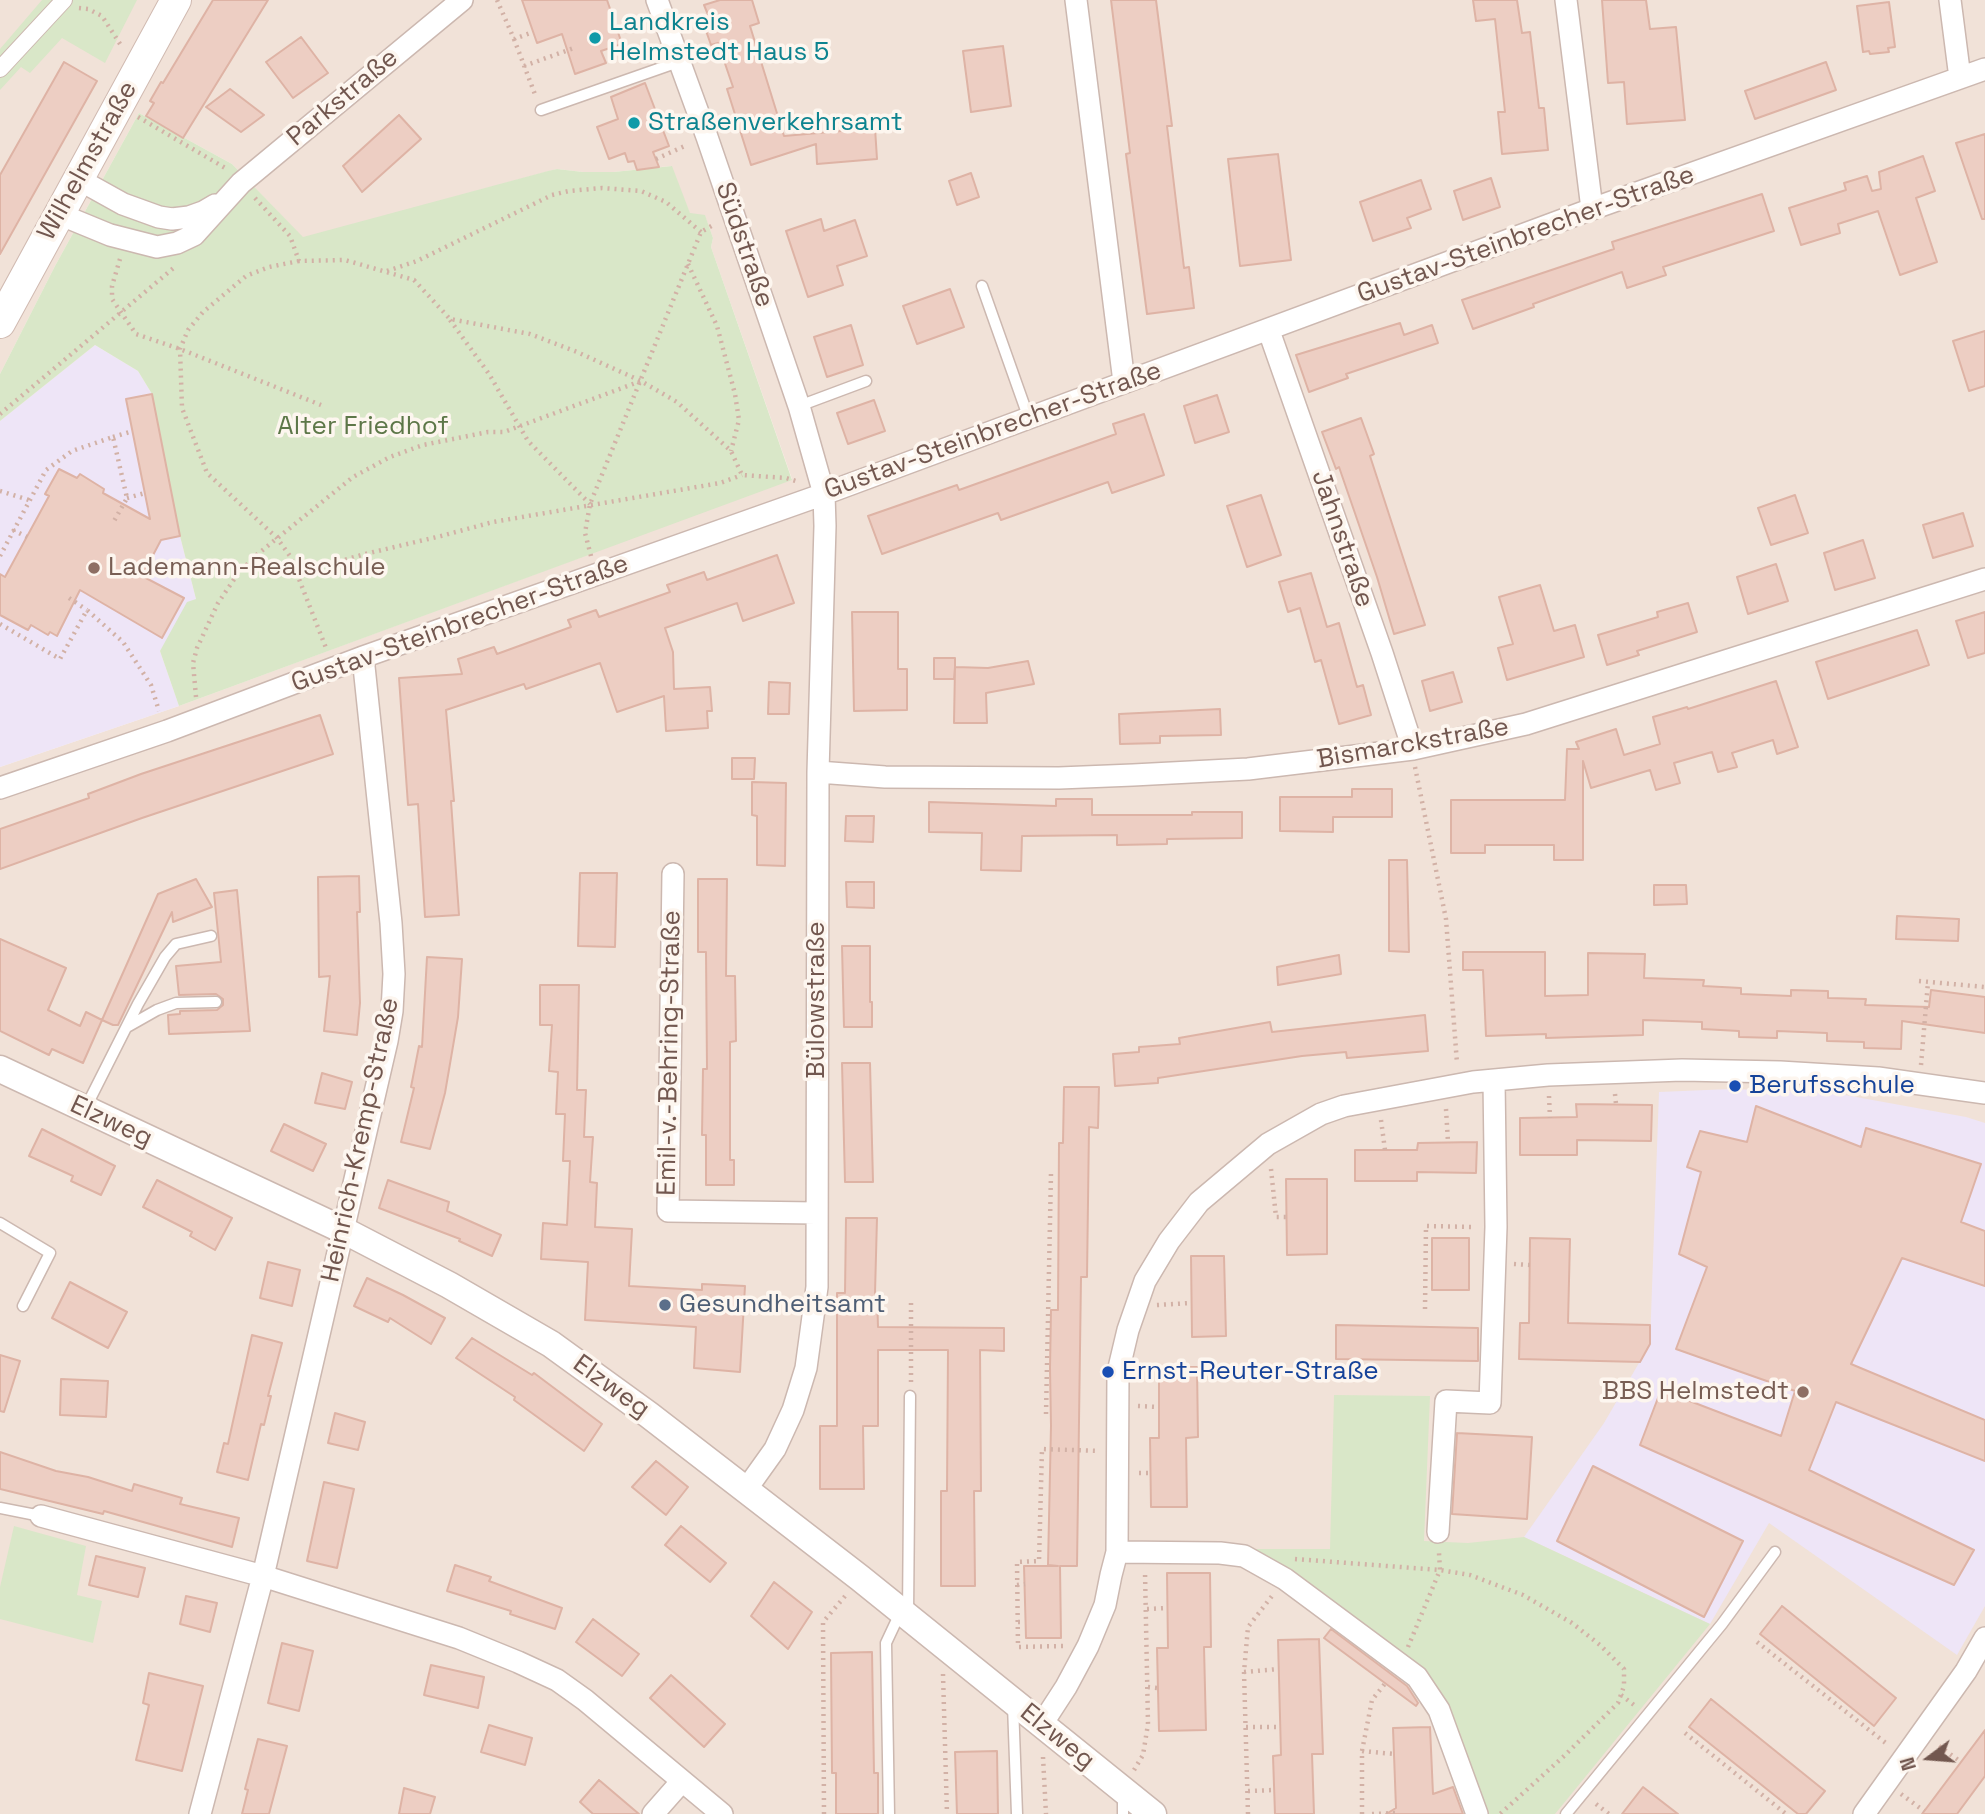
<!DOCTYPE html>
<meta charset="utf-8">
<style>
body{margin:0}
#map{position:relative;width:1985px;height:1814px;overflow:hidden;background:#faf1e9;font-family:"Space Grotesk",sans-serif}
canvas{display:block}
.north{position:absolute;left:1894px;top:1723px;width:70px;height:70px;-webkit-text-stroke:5px #fdf6ef;paint-order:stroke;rotate:254deg;font-size:19px;font-weight:700;line-height:28px;text-align:center;color:#72574f}
.north::after{content:'';display:block;margin:auto;width:24px;height:32px;background:#72574f;clip-path:polygon(50% 0,100% 100%,50% 72%,0 100%)}
</style>
<div id="map">
<canvas width="1985" height="1814"></canvas>
<div class="north">N</div>
</div>
<script>
const context = document.querySelector('canvas').getContext('2d');
context.lineJoin = 'round';
function fillPath(path, color) {
  context.fillStyle = color;
  context.fill(path, 'evenodd');
}
function toPath(rows) {
  const path = new Path2D();
  for (const r of rows) {
    path.moveTo(r[0], r[1]);
    for (let i = 2; i < r.length; i += 2) path.lineTo(r[i], r[i + 1]);
  }
  return path;
}
function trace(path, color, width, dash) {
  context.strokeStyle = color;
  context.lineWidth = width;
  context.lineCap = dash ? 'butt' : 'round';
  context.setLineDash(dash || []);
  context.stroke(path);
}
function drawText(font, color, halo, rows, align = 'center') {
  context.font = font + ' "Space Grotesk",sans-serif';
  context.lineWidth = 7;
  context.setLineDash([]);
  context.textBaseline = 'middle';
  context.strokeStyle = halo;
  context.fillStyle = color;
  for (const [text, x, y, turn = 0] of rows) {
    context.save();
    context.translate(x, y);
    context.rotate((+turn || 0) * Math.PI / 180);
    context.textAlign = isNaN(turn) ? turn : align;
    if (halo) context.strokeText(text, 0, 0);
    context.fillText(text, 0, 0);
    context.restore();
  }
}
fillPath(toPath([
 [0,0,1985,0,1985,1814,0,1814,0,767,179,706,792,479,711,247,713,238,705,216,690,214,671,166,614,172,583,172,557,169,303,238,232,164,139,113,55,266,0,374]
]), '#f1e2d8');
fillPath(toPath([
 [95,345,138,371,152,394,180,536,196,599,160,651,179,706,0,767,0,421],
 [1730,1089,1795,1091,1845,1095,1966,1117,1985,1123,1985,1606,1957,1655,1769,1523,1710,1624,1524,1537,1604,1423,1650,1344,1659,1092]
]), '#eee5f7');
fillPath(toPath([
 [42,0,137,0,105,63,62,38,30,73,21,67,0,90,0,49],
 [139,113,232,164,303,237,548,171,557,169,583,172,614,172,672,166,690,213,705,215,713,238,711,247,792,480,179,706,160,651,187,602,196,599,180,536,152,394,138,371,95,345,0,421,0,374,55,266],
 [1334,1395,1430,1396,1424,1541,1468,1543,1524,1537,1710,1624,1555,1814,1484,1814,1439,1701,1252,1549,1330,1549],
 [14,1526,86,1546,77,1595,102,1601,93,1643,0,1619,0,1587]
]), '#d9e7c8');
const building = toPath([
 [213,0,268,0,183,138,146,116,154,103,150,101,161,82,163,83,213,0],
 [522,0,607,0,622,44,601,51,606,63,575,74,562,34,537,43,522,0],
 [720,0,752,0,759,23,750,26,784,136,875,128,877,159,817,164,816,144,751,165,727,89,733,87,718,43,711,45,704,25,711,22,704,5,720,0],
 [1111,0,1156,0,1172,126,1167,126,1175,193,1184,268,1189,267,1194,308,1147,314,1126,154,1130,153,1111,0],
 [1473,0,1517,0,1522,33,1530,32,1539,108,1544,108,1548,150,1502,154,1498,112,1505,112,1495,19,1476,21,1473,0],
 [1602,0,1646,0,1650,29,1676,27,1685,120,1627,124,1624,82,1608,83,1602,0],
 [1889,2,1895,47,1888,48,1889,52,1870,54,1869,51,1863,52,1857,6,1889,2],
 [301,37,328,73,293,98,266,62,301,37],
 [1003,46,1011,106,971,112,963,51,1003,46],
 [64,62,97,81,0,254,0,175,64,62],
 [1826,62,1836,90,1755,119,1745,91,1826,62],
 [645,83,669,146,653,152,659,167,637,170,634,161,628,162,625,153,609,159,597,127,618,119,611,97,645,83],
 [230,89,264,115,241,132,206,107,230,89],
 [399,115,421,139,362,192,343,166,399,115],
 [1985,134,1985,219,1982,219,1956,143,1985,134],
 [1278,154,1291,260,1240,266,1228,159,1278,154],
 [1923,156,1935,191,1916,198,1937,262,1900,275,1878,211,1838,224,1840,233,1801,245,1789,208,1846,190,1844,183,1867,176,1872,191,1881,189,1879,172,1923,156],
 [971,173,979,197,957,205,949,181,971,173],
 [1491,178,1500,207,1463,220,1454,191,1491,178],
 [1421,180,1431,209,1407,218,1411,228,1373,241,1360,202,1421,180],
 [1762,194,1774,231,1663,267,1666,275,1627,288,1622,272,1533,304,1534,307,1473,329,1462,300,1614,249,1612,242,1762,194],
 [821,219,824,231,855,220,867,256,837,266,843,285,808,297,786,231,821,219],
 [950,289,964,327,917,344,903,306,950,289],
 [1400,323,1404,335,1432,325,1438,343,1346,374,1348,378,1309,392,1296,355,1400,323],
 [851,325,863,365,827,377,814,337,851,325],
 [1985,331,1985,386,1969,391,1953,341,1985,331],
 [152,394,180,536,161,540,142,576,184,598,162,638,80,590,57,636,50,632,48,635,31,625,28,630,0,615,0,574,5,577,49,496,45,494,59,469,77,478,80,474,104,489,103,493,150,519,126,399,152,394],
 [1217,395,1229,432,1195,443,1184,406,1217,395],
 [874,400,885,431,848,444,837,413,874,400],
 [1144,414,1164,475,1112,493,1108,482,1001,520,998,513,882,554,868,516,957,485,959,490,1116,434,1113,424,1144,414],
 [1361,418,1374,454,1370,456,1425,625,1394,634,1377,577,1339,467,1336,469,1322,432,1361,418],
 [1261,495,1281,555,1247,567,1227,506,1261,495],
 [1795,495,1808,533,1771,545,1758,508,1795,495],
 [1963,513,1973,546,1933,558,1923,525,1963,513],
 [1863,540,1875,578,1835,590,1824,553,1863,540],
 [777,555,794,603,743,621,737,603,665,628,673,652,674,689,710,687,712,711,707,711,708,728,666,731,664,696,617,712,600,663,526,689,524,684,446,710,454,801,451,801,459,915,425,917,418,804,408,805,399,678,462,674,458,659,494,647,497,654,571,627,568,620,596,610,599,617,670,592,667,585,704,572,707,580,777,555],
 [1776,564,1788,601,1748,614,1737,577,1776,564],
 [1311,573,1327,627,1339,623,1357,687,1363,685,1371,715,1339,724,1321,660,1315,662,1300,608,1288,612,1279,582,1311,573],
 [1540,585,1554,631,1575,625,1584,657,1507,680,1498,648,1513,644,1499,597,1540,585],
 [1688,603,1697,632,1637,651,1639,655,1607,665,1598,635,1658,617,1657,612,1688,603],
 [852,612,898,612,898,669,907,669,907,710,854,711,852,612],
 [1985,612,1985,653,1968,658,1956,621,1985,612],
 [1917,630,1929,665,1828,699,1816,662,1917,630],
 [934,658,955,658,955,667,988,668,1028,661,1034,684,986,693,987,723,954,723,955,667,954,679,934,679,934,658],
 [1453,672,1462,702,1430,711,1422,681,1453,672],
 [1776,681,1798,747,1777,754,1773,740,1732,753,1737,767,1718,772,1712,752,1674,763,1680,783,1656,790,1650,770,1591,788,1583,761,1583,860,1554,860,1554,845,1485,845,1485,853,1451,853,1451,800,1565,800,1567,749,1579,749,1576,742,1616,729,1624,755,1660,744,1653,717,1687,707,1688,709,1776,681],
 [769,682,790,683,789,714,768,714,769,682],
 [1220,709,1221,735,1160,736,1160,743,1120,744,1119,714,1220,709],
 [320,715,333,754,142,818,0,869,0,829,89,798,88,794,141,774,320,715],
 [732,758,755,758,754,779,732,779,732,758],
 [752,782,786,783,785,866,757,865,757,816,752,815,752,782],
 [1352,789,1392,789,1392,817,1333,817,1333,832,1280,831,1280,797,1352,797,1352,789],
 [1056,799,1092,799,1092,815,1192,815,1192,812,1242,812,1242,838,1167,839,1167,844,1117,845,1117,835,1022,836,1021,871,981,870,982,833,929,832,929,802,1056,806,1056,799],
 [846,816,874,816,873,842,845,841,846,816],
 [1389,860,1407,860,1409,952,1389,951,1389,860],
 [580,873,617,873,615,947,578,946,580,873],
 [359,876,360,912,357,912,360,1003,357,1035,324,1031,330,976,319,977,318,877,359,876],
 [196,879,212,907,173,922,172,912,118,1025,113,1025,102,1020,158,894,196,879],
 [698,879,727,879,726,976,735,976,736,1041,730,1042,730,1160,734,1160,734,1185,706,1185,706,1135,702,1135,703,1069,707,1069,706,952,698,952,698,879],
 [846,882,874,882,874,908,847,907,846,882],
 [1654,885,1686,885,1687,904,1654,905,1654,885],
 [237,890,250,1031,169,1034,168,1015,180,1014,180,1011,217,1010,223,1005,223,999,216,994,179,995,176,966,221,962,214,893,237,890],
 [1897,916,1959,919,1958,941,1896,939,1897,916],
 [0,939,66,968,48,1010,80,1026,86,1012,102,1020,83,1063,52,1049,49,1055,0,1031,0,939],
 [842,946,870,946,870,1002,872,1002,872,1027,844,1027,842,946],
 [1463,952,1545,952,1545,996,1588,995,1588,953,1645,954,1644,978,1704,980,1703,986,1741,988,1741,994,1791,996,1791,990,1828,991,1828,998,1866,999,1865,1005,1929,1007,1931,990,1985,997,1985,1033,1902,1021,1901,1049,1864,1048,1864,1042,1827,1041,1827,1033,1777,1031,1777,1038,1739,1037,1739,1031,1702,1029,1702,1022,1643,1020,1643,1035,1546,1038,1546,1034,1486,1036,1483,970,1463,970,1463,952],
 [1339,955,1341,974,1278,985,1277,967,1339,955],
 [427,957,462,959,458,1017,445,1093,430,1149,401,1142,414,1088,411,1087,419,1046,422,1047,427,957],
 [540,985,579,985,577,1090,586,1090,584,1137,593,1137,590,1182,597,1183,595,1227,632,1229,629,1286,702,1290,702,1284,745,1286,740,1372,694,1368,696,1327,585,1320,588,1262,541,1259,543,1223,567,1225,570,1161,563,1161,565,1114,556,1114,558,1072,549,1071,552,1025,540,1025,540,985],
 [1425,1015,1428,1051,1347,1058,1346,1052,1302,1056,1158,1078,1158,1083,1115,1086,1113,1054,1139,1052,1139,1047,1180,1044,1179,1038,1270,1022,1272,1032,1425,1015],
 [842,1063,870,1063,873,1182,845,1182,842,1063],
 [322,1073,352,1082,345,1109,315,1103,322,1073],
 [1064,1087,1099,1087,1098,1128,1089,1127,1087,1277,1081,1277,1077,1566,1060,1566,1061,1638,1026,1638,1024,1566,1058,1566,1048,1565,1051,1426,1050,1368,1051,1310,1058,1310,1059,1143,1063,1143,1064,1087],
 [1576,1104,1652,1105,1651,1141,1577,1140,1577,1155,1520,1155,1520,1118,1577,1117,1576,1104],
 [1756,1106,1861,1147,1866,1128,1981,1164,1961,1222,1985,1231,1985,1286,1902,1258,1851,1364,1985,1420,1985,1461,1836,1402,1809,1470,1974,1550,1954,1585,1640,1445,1661,1390,1781,1436,1795,1391,1676,1349,1707,1267,1679,1254,1701,1172,1687,1167,1700,1131,1747,1142,1756,1106],
 [284,1124,326,1144,313,1171,271,1151,284,1124],
 [42,1129,115,1166,101,1195,71,1181,73,1176,29,1156,42,1129],
 [1477,1142,1476,1173,1417,1172,1417,1181,1355,1181,1355,1150,1417,1150,1418,1143,1477,1142],
 [1286,1179,1327,1179,1327,1254,1287,1255,1286,1179],
 [157,1180,232,1218,215,1250,190,1236,192,1232,143,1207,157,1180],
 [388,1180,449,1202,447,1211,501,1235,492,1256,459,1241,460,1239,379,1208,388,1180],
 [846,1218,877,1218,875,1293,877,1293,878,1327,1004,1328,1004,1351,980,1350,981,1491,974,1491,975,1586,941,1586,941,1491,947,1491,948,1350,878,1350,878,1426,863,1426,864,1489,820,1489,820,1426,837,1426,837,1293,845,1293,846,1218],
 [1432,1238,1469,1238,1469,1290,1432,1290,1432,1238],
 [1530,1238,1570,1239,1568,1323,1650,1325,1650,1344,1640,1362,1519,1359,1520,1323,1529,1323,1530,1238],
 [1191,1256,1224,1256,1226,1336,1192,1337,1191,1256],
 [268,1262,300,1270,292,1306,260,1298,268,1262],
 [367,1278,403,1295,445,1318,431,1344,390,1318,388,1322,354,1306,367,1278],
 [70,1282,127,1312,108,1348,52,1318,70,1282],
 [1336,1325,1478,1328,1478,1361,1336,1359,1336,1325],
 [252,1335,282,1343,268,1396,271,1396,264,1425,261,1424,248,1480,217,1472,224,1443,228,1444,252,1335],
 [472,1338,532,1375,534,1373,602,1424,584,1451,514,1400,515,1397,456,1358,472,1338],
 [0,1355,20,1361,4,1412,0,1411,0,1355],
 [1159,1367,1197,1367,1198,1437,1186,1438,1187,1507,1151,1507,1150,1438,1159,1438,1159,1367],
 [61,1379,108,1381,106,1417,60,1415,61,1379],
 [335,1413,365,1422,358,1450,328,1443,335,1413],
 [1457,1433,1532,1437,1527,1519,1452,1514,1457,1433],
 [0,1452,56,1471,88,1477,132,1491,134,1484,182,1498,180,1504,239,1518,232,1547,104,1511,103,1514,0,1489,0,1452],
 [656,1461,688,1487,666,1515,632,1487,656,1461],
 [1593,1466,1743,1541,1704,1617,1557,1541,1593,1466],
 [324,1482,354,1489,337,1568,307,1561,324,1482],
 [681,1526,726,1563,710,1582,665,1545,681,1526],
 [96,1556,145,1568,138,1597,89,1585,96,1556],
 [455,1565,491,1577,489,1581,562,1608,555,1629,510,1614,511,1611,447,1591,455,1565],
 [1167,1573,1210,1573,1211,1647,1204,1647,1206,1730,1159,1731,1157,1648,1168,1648,1167,1573],
 [774,1582,812,1612,788,1649,751,1616,774,1582],
 [186,1596,217,1603,210,1632,180,1624,186,1596],
 [1782,1606,1896,1698,1874,1726,1760,1634,1782,1606],
 [593,1619,639,1654,622,1676,576,1642,593,1619],
 [1331,1629,1407,1686,1418,1703,1416,1706,1324,1638,1331,1629],
 [1319,1639,1323,1754,1312,1754,1314,1814,1275,1814,1273,1756,1281,1755,1278,1640,1319,1639],
 [282,1643,313,1651,299,1711,268,1703,282,1643],
 [872,1652,874,1773,878,1773,878,1814,836,1814,836,1773,832,1773,831,1653,872,1652],
 [431,1665,484,1677,478,1708,424,1695,431,1665],
 [149,1673,203,1686,182,1771,136,1760,149,1705,143,1703,149,1673],
 [671,1675,725,1724,704,1747,650,1698,671,1675],
 [1711,1699,1825,1791,1806,1814,1798,1814,1689,1727,1711,1699],
 [489,1725,532,1738,525,1765,481,1752,489,1725],
 [1430,1727,1433,1794,1453,1787,1463,1814,1386,1814,1396,1808,1393,1728,1430,1727],
 [1985,1730,1985,1776,1957,1814,1922,1814,1985,1730],
 [258,1739,287,1746,269,1814,242,1814,248,1790,245,1789,258,1739],
 [997,1751,998,1814,957,1814,955,1752,997,1751],
 [599,1780,639,1814,593,1814,580,1802,599,1780],
 [1643,1787,1678,1814,1622,1814,1643,1787],
 [404,1788,435,1797,430,1814,399,1814,404,1788]
]);
fillPath(building, '#edcec3');
trace(building, '#deb3a5', 2);
const service = toPath([
 [541,110,681,61],
 [982,286,1028,416],
 [799,406,866,381],
 [127,1027,157,1010,176,1003,216,1002],
 [85,1109,138,1004,165,957,176,944,211,936],
 [0,1223,50,1253,23,1306],
 [0,1508,41,1516],
 [908,1614,910,1396],
 [1013,1705,1017,1814],
 [1123,1792,1123,1814],
 [889,1814,886,1643,901,1611],
 [1566,1814,1722,1624,1775,1552]
]);
const pedestrian = toPath([
 [0,69,64,0]
]);
const minor = toPath([
 [657,0,707,137,799,406,824,494,825,526,818,772,817,1287,806,1368,793,1410,775,1449,745,1491],
 [1076,0,1124,382],
 [1566,0,1592,209],
 [1950,0,1960,78],
 [78,179,123,204,159,217,172,219,189,217,203,212,215,205],
 [59,214,110,235,157,247,177,243,194,235,241,183,462,0],
 [1269,331,1382,653,1413,749],
 [818,772,885,777,1059,778,1133,775,1248,769,1413,749,1526,724,1985,579],
 [0,788,167,731,363,657,824,494,1592,209,1985,69],
 [673,874,668,1211,816,1213],
 [41,1516,263,1576,459,1638,518,1662,557,1680,585,1700,722,1814],
 [1438,1532,1446,1401,1490,1403,1496,1227,1494,1080],
 [1117,1552,1220,1553,1244,1556,1285,1579,1417,1677,1439,1710,1477,1814],
 [1042,1724,1066,1687,1088,1646,1105,1605,1111,1575,1117,1552,1118,1372,1128,1330,1145,1281,1169,1241,1199,1202,1268,1144,1321,1114,1344,1106,1473,1082,1548,1075,1682,1070,1780,1072,1878,1078,1985,1093],
 [200,1814,263,1576,387,1041,392,1011,394,974,391,923,363,657],
 [653,1814,682,1781],
 [1864,1814,1966,1671,1985,1638]
]);
const tertiary = toPath([
 [0,1069,343,1230,449,1285,551,1344,649,1415,860,1578,1153,1814]
]);
const secondary = toPath([
 [0,323,176,0]
]);
trace(service, '#ccb8b0', 13);
trace(pedestrian, '#ccb8b0', 18);
trace(minor, '#ccb8b0', 24);
trace(tertiary, '#ccb8b0', 29);
trace(secondary, '#d0bab1', 32);
trace(toPath([
 [497,0,514,39,533,32],
 [79,8,88,9,102,16,122,47],
 [514,39,536,97],
 [524,66,574,48],
 [138,117,227,169],
 [656,159,687,145],
 [255,198,290,236,299,261,345,260,414,280,450,319,530,334,577,352,641,381,677,402,731,451,742,475,786,478,796,481],
 [120,259,112,286,112,299,136,334,180,349,321,405],
 [299,261,269,267,246,276,203,312,188,330,180,349,182,408,207,473,277,538,290,556,326,648],
 [688,264,717,326,735,394,739,420,731,451],
 [387,271,417,261,552,195,569,191,602,188,641,191,666,202,701,232],
 [450,320,489,374,528,441,590,504],
 [0,414,176,266],
 [113,437,133,431],
 [0,491,29,500],
 [127,498,145,493],
 [13,530,27,537],
 [0,556,46,470,72,451,113,437,127,498,114,521],
 [591,556,585,533,590,504,701,232,715,224],
 [298,573,365,554,441,536,493,522,720,483,742,475],
 [69,598,87,610],
 [0,624,60,659,87,610,123,642,151,685,159,711],
 [196,697,193,663,197,648,218,603,237,575,254,557,353,477,390,457,423,445,488,432,504,432,641,381],
 [1415,767,1446,919,1457,1063],
 [1919,981,1985,987],
 [1921,1065,1928,982],
 [1615,1094,1616,1104],
 [1549,1096,1550,1118],
 [1446,1109,1448,1142],
 [1381,1120,1385,1150],
 [1271,1169,1276,1217,1286,1217],
 [1514,1264,1530,1265],
 [1157,1305,1191,1303],
 [1425,1309,1426,1226,1474,1227],
 [911,1382,911,1300],
 [1138,1406,1159,1407],
 [1046,1414,1051,1173],
 [1139,1473,1151,1473],
 [1295,1559,1440,1570,1470,1575,1523,1595,1572,1623,1600,1645,1624,1669,1624,1686,1618,1703,1563,1757,1500,1814],
 [1017,1585,1025,1584],
 [1147,1609,1167,1608],
 [1018,1622,1025,1622],
 [1757,1642,1887,1744],
 [1063,1646,1018,1647,1017,1562,1039,1561,1042,1449,1099,1451],
 [1408,1647,1440,1570,1439,1553],
 [1244,1672,1279,1669],
 [943,1674,947,1814],
 [1148,1687,1158,1688],
 [1621,1695,1634,1705],
 [1246,1727,1280,1727],
 [1685,1733,1786,1814],
 [1939,1746,1961,1762],
 [1362,1751,1394,1754],
 [1043,1757,1046,1814],
 [1134,1770,1143,1755,1148,1724,1145,1572],
 [1248,1791,1274,1790],
 [1901,1794,1924,1811],
 [1596,1804,1609,1814],
 [824,1814,823,1622,846,1595],
 [1248,1814,1244,1672,1248,1627,1272,1596],
 [1362,1814,1362,1751,1372,1700,1387,1681],
 [1372,1814,1397,1813]
]), '#d2b1a6', 4.5, [2, 5]);
trace(service, '#fff', 10);
trace(pedestrian, '#fff', 16);
trace(minor, '#fff', 21);
trace(tertiary, '#fff', 26);
trace(secondary, '#fff', 30);
for (const [x, y, r, color] of [
 [595,38,7,"#0f9aa8"],
 [634,123,7,"#0f9aa8"],
 [94,568,7,"#8d6e63"],
 [1735,1086,7,"#1a4fb4"],
 [665,1305,7,"#5c6f8a"],
 [1108,1372,7,"#1a4fb4"],
 [1803,1392,7,"#8d6e63"]
]) {
  const dot = new Path2D();
  dot.arc(x, y, r, 0, 2 * Math.PI);
  context.fillStyle = color;
  context.fill(dot);
  trace(dot, '#fdf6ef', 2.5);
}
drawText('26px', '#0d838f', '#fdf6ef', [
 ["Landkreis",609,23],
 ["Helmstedt Haus 5",609,53],
 ["Straßenverkehrsamt",648,123]
], 'left');
drawText('26px', '#72574f', '#fdf6ef', [
 ["Parkstraße",343,98,-40],
 ["Wilhelmstraße",88,161,-61],
 ["Gustav-Steinbrecher-Straße",1526,235,-20],
 ["Südstraße",744,245,71],
 ["Gustav-Steinbrecher-Straße",993,431,-20],
 ["Jahnstraße",1342,539,71],
 ["Gustav-Steinbrecher-Straße",460,624,-20],
 ["Bismarckstraße",1413,744,-10],
 ["Bülowstraße",817,1000,-90],
 ["Emil-v.-Behring-Straße",670,1053,-89],
 ["Elzweg",111,1122,25],
 ["Heinrich-Kremp-Straße",361,1140,-78],
 ["Elzweg",611,1387,36],
 ["Elzweg",1057,1737,39]
]);
drawText('26px', '#5d7748', '#fdf6ef', [
 ["Alter Friedhof",363,427]
]);
drawText('26px', '#785e54', '#fdf6ef', [
 ["Lademann-Realschule",108,568],
 ["BBS Helmstedt",1789,1392,"right"]
], 'left');
drawText('26px', '#164399', '#fdf6ef', [
 ["Berufsschule",1749,1086],
 ["Ernst-Reuter-Straße",1122,1372]
], 'left');
drawText('26px', '#4e5e75', '#fdf6ef', [
 ["Gesundheitsamt",679,1305]
], 'left');
</script>
